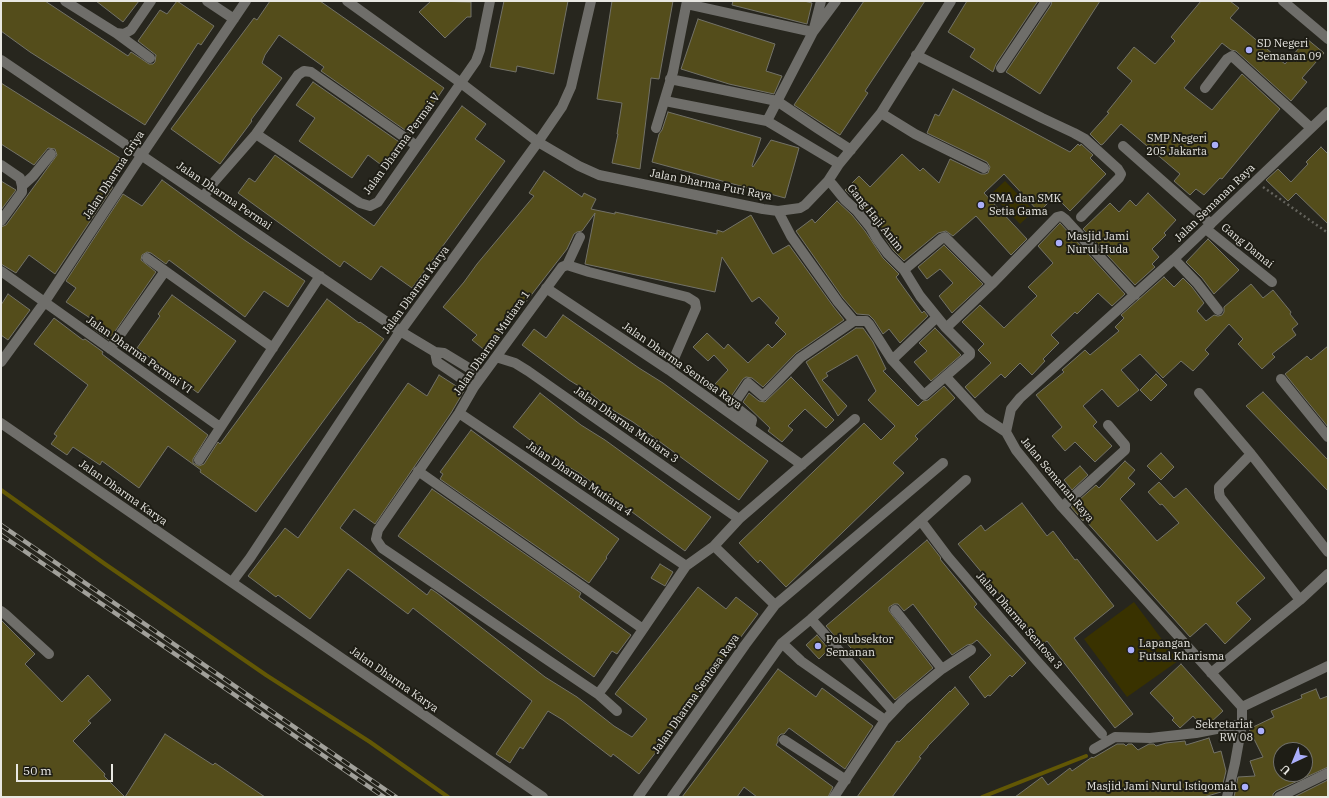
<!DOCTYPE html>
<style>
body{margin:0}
#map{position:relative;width:1329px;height:798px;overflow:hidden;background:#27261e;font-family:"IBM Plex Serif",serif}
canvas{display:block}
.frame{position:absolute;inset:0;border:2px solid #e8e7e2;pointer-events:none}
.north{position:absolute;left:1273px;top:742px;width:40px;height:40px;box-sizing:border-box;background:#1e1d15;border:1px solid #6f6e67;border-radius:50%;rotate:224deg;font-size:11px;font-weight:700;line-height:16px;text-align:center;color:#e8e7e2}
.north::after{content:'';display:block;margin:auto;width:14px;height:18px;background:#abaffb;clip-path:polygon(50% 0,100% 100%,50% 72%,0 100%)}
.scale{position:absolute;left:16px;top:764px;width:97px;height:18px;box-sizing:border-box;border:2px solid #e8e7e2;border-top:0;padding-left:5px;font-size:12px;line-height:14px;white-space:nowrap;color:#e8e7e2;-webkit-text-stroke:3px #1e1d15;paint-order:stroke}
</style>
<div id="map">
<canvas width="1329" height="798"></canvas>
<div class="frame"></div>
<div class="north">U</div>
<div class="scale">50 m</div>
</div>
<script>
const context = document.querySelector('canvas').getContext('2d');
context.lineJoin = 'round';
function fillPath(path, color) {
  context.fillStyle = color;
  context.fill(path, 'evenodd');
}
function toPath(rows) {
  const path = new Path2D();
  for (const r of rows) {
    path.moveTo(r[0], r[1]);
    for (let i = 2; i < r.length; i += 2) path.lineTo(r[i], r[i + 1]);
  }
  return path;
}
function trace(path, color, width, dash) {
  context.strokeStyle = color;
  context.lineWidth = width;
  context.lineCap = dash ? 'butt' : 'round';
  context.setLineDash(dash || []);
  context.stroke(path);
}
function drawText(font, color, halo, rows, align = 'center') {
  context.font = font + ' "IBM Plex Serif",serif';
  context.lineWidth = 4;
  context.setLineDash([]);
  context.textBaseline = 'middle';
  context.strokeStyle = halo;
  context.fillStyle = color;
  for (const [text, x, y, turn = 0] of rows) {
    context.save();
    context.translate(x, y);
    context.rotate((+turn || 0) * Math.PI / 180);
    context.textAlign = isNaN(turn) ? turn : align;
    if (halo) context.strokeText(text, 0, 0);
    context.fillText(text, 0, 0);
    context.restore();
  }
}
fillPath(toPath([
 [1005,181,1034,211,1020,224,991,194],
 [1134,602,1178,661,1127,697,1084,639]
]), '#393200');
trace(toPath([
 [1,490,105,564,266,675,370,742,448,797],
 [982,797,1086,756]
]), '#625705', 4);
const building = toPath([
 [1,1,45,1,128,56,131,52,149,64,153,64,155,62,156,55,138,41,160,10,167,14,177,1,214,26,201,45,198,43,145,125,30,52,1,31,1,1],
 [96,1,139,1,123,22,96,1],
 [270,1,320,1,444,88,412,135,321,71,324,67,279,35,265,55,262,63,282,78,251,120,252,121,220,164,171,129,254,18,257,20,270,1],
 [431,1,471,2,471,17,467,17,445,38,419,12,431,1],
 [504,1,568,1,554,74,517,66,516,72,490,67,504,1],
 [612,1,673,1,659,79,651,78,640,169,612,163,618,134,617,134,622,103,597,99,612,1],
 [733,1,804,1,812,3,807,24,732,5,733,1],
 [864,1,925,1,865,91,868,93,840,135,794,105,864,1],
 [967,1,1038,1,996,64,993,72,970,57,975,49,948,32,967,1],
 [1052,1,1100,1,1040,94,1006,72,1051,5,1052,1],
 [1201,1,1230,1,1239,8,1230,18,1285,64,1307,39,1324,53,1302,78,1307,82,1291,101,1236,51,1231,50,1222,43,1184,88,1212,110,1242,74,1280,109,1222,179,1220,178,1204,195,1196,189,1190,195,1174,181,1180,174,1121,124,1103,144,1101,145,1090,134,1109,113,1107,112,1132,81,1117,68,1134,47,1155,64,1175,41,1171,37,1201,1],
 [698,19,775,44,766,71,782,76,774,94,729,84,681,69,698,19],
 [313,82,405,146,388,170,368,155,352,178,299,141,315,118,296,105,313,82],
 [1,83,120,158,106,182,113,187,55,274,29,255,16,273,1,264,1,227,6,225,57,155,55,149,48,148,34,165,1,144,1,83],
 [953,89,1070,152,1078,144,1080,146,1081,144,1093,155,1090,158,1106,174,1070,211,1055,196,1039,212,1004,174,984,193,1027,239,1011,255,976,216,953,236,946,231,938,233,904,261,893,250,875,223,862,207,845,190,859,176,870,187,902,154,920,171,923,168,939,183,950,159,981,174,985,174,988,173,990,167,987,162,927,133,935,114,939,116,953,89],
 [462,106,486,124,475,139,505,161,412,288,381,266,371,280,344,261,340,267,238,193,249,178,255,182,275,155,374,226,462,106],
 [668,112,761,138,752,166,753,167,771,140,799,148,785,198,652,162,659,134,662,130,668,112],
 [1321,147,1328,154,1328,224,1296,193,1288,201,1266,180,1278,169,1291,182,1308,164,1306,162,1321,147],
 [544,171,582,197,584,193,596,199,591,209,615,214,615,212,717,234,717,230,723,232,751,215,773,254,789,245,833,306,844,320,796,353,763,387,752,378,746,377,743,379,730,398,715,384,728,370,714,355,708,361,693,347,707,333,724,349,728,344,748,363,768,344,772,348,786,334,775,323,779,318,759,297,752,302,722,257,715,292,585,264,595,213,582,231,577,232,574,234,567,249,487,352,472,340,477,335,443,307,464,282,477,264,534,196,529,193,544,171],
 [162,180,243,239,305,281,288,307,264,291,245,317,169,260,166,264,151,253,147,252,142,255,141,260,156,272,109,340,92,328,96,322,66,302,76,288,66,281,123,194,142,206,162,180],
 [1,181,16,190,1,210,1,181],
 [1148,193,1176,220,1164,233,1166,235,1152,249,1159,257,1152,264,1155,267,1135,285,1083,229,1110,203,1119,212,1130,200,1136,206,1148,193],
 [837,201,852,215,865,231,883,258,899,274,896,277,922,313,924,311,928,316,900,343,889,329,883,334,874,320,869,315,857,314,843,298,796,231,812,219,815,223,837,201],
 [1060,223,1125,294,1112,306,1098,293,1077,314,1075,312,1051,335,1059,343,1043,359,1045,361,1032,375,1020,363,1005,378,1001,374,975,398,965,387,991,363,978,350,984,344,962,322,980,305,1004,328,1037,296,1028,287,1053,263,1038,246,1060,223],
 [1208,239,1239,270,1214,294,1202,278,1186,262,1208,239],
 [944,245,983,284,952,313,939,296,953,283,940,269,927,279,918,267,944,245],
 [1164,277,1174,287,1183,278,1192,287,1204,303,1197,311,1206,321,1214,315,1218,316,1222,315,1224,312,1224,307,1251,284,1263,298,1273,290,1291,312,1290,314,1298,324,1292,329,1296,335,1272,354,1275,357,1262,369,1238,344,1243,339,1229,324,1205,350,1209,354,1193,371,1181,361,1163,378,1140,354,1121,370,1139,390,1118,407,1102,389,1083,406,1097,422,1093,426,1112,446,1095,462,1075,442,1065,451,1052,436,1062,427,1036,395,1064,372,1062,370,1085,350,1090,355,1119,331,1115,327,1124,318,1121,315,1164,277],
 [8,294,30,310,8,340,1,335,1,305,8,294],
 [172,295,236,341,198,393,137,348,160,316,158,314,172,295],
 [327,299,359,323,360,322,384,339,256,512,200,472,201,470,168,446,139,488,102,461,100,465,73,447,67,455,51,444,57,436,54,434,88,385,34,344,54,318,83,340,85,339,103,352,102,354,208,435,193,459,193,463,199,466,204,464,218,442,220,444,327,299],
 [563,315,639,368,663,383,768,461,739,500,633,422,609,408,590,393,569,380,522,345,534,329,546,338,563,315],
 [856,328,863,328,873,342,886,369,883,371,918,406,923,401,928,400,944,386,955,398,915,436,918,439,893,463,904,473,786,587,760,560,758,563,739,543,864,423,881,440,895,426,868,400,876,391,857,355,826,373,828,376,822,380,847,406,838,416,806,362,856,328],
 [935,328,961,355,931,381,914,362,927,351,919,343,935,328],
 [1328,346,1328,427,1285,374,1307,356,1311,360,1328,346],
 [1156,374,1167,385,1151,401,1140,390,1156,374],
 [439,375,464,391,451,413,375,524,354,509,340,528,427,595,431,589,437,593,545,677,577,697,614,726,632,737,647,719,615,694,698,587,726,609,736,597,758,614,699,693,701,694,639,774,613,754,611,757,563,720,548,711,523,749,520,747,510,763,496,754,532,701,413,608,408,614,348,569,310,619,278,595,276,597,248,576,285,528,298,538,408,383,427,396,439,375],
 [791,377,834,420,826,428,805,409,788,426,793,430,782,442,768,431,770,428,743,402,749,393,759,401,765,402,791,377],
 [1263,392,1328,460,1328,491,1246,406,1263,392],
 [540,393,581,425,605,440,711,517,685,551,579,473,555,459,513,427,540,393],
 [471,430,619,539,606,557,607,558,589,583,440,479,443,474,440,472,471,430],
 [1161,453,1174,467,1161,480,1147,466,1161,453],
 [1125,461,1135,470,1128,478,1135,484,1120,499,1157,541,1179,523,1162,504,1160,505,1148,492,1159,482,1174,498,1186,488,1265,578,1236,603,1251,619,1225,644,1206,623,1190,637,1084,519,1083,521,1071,507,1096,485,1099,488,1125,461],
 [1080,466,1088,475,1072,490,1064,480,1080,466],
 [432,489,581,593,579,597,631,635,617,654,612,651,594,677,398,536,432,489],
 [1022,503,1047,536,1053,531,1075,560,1077,559,1114,606,1074,638,1133,714,1115,728,1047,641,1042,645,958,544,981,525,985,531,1022,503],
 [927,540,941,558,940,559,977,604,974,607,1026,663,1012,677,1010,675,990,696,988,695,985,698,969,677,991,655,977,640,972,644,967,645,952,655,913,604,904,611,898,604,894,604,889,607,889,611,933,668,895,700,845,641,843,643,840,640,839,641,826,626,927,540],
 [660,564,673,572,665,586,651,578,660,564],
 [1,620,35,654,25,664,62,702,88,675,111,700,88,721,91,723,73,741,105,774,104,776,125,797,1,797,1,620],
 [817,635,829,649,819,659,806,645,817,635],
 [1181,664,1223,711,1209,724,1201,725,1193,716,1180,728,1172,720,1174,718,1150,693,1181,664],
 [778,669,816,697,822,688,873,726,845,769,789,728,784,734,781,734,778,737,778,742,776,745,833,787,828,797,757,797,744,787,737,797,682,797,778,669],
 [955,687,969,704,928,746,928,747,919,757,921,758,892,797,857,797,897,741,899,742,950,691,950,692,955,687],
 [1316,689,1320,699,1328,696,1328,767,1276,791,1273,794,1273,797,1234,797,1238,777,1255,776,1250,761,1263,757,1249,729,1274,717,1271,711,1302,698,1301,695,1316,689],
 [1281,750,1305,750,1305,774,1281,774,1281,750],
 [165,734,213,765,215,763,265,797,125,797,165,734],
 [1209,738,1214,753,1221,751,1226,771,1221,792,1204,797,1015,797,1042,777,1048,785,1070,768,1072,771,1092,757,1093,758,1117,744,1124,744,1126,746,1128,744,1132,744,1138,750,1149,744,1154,744,1156,746,1166,743,1185,741,1186,745,1209,738],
 [1328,780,1328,797,1294,797,1328,780]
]);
fillPath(building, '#544d1b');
trace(building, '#737268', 1);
trace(toPath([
 [1263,187,1328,233]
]), '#64635c', 2.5, [2, 3]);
trace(toPath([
 [65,1,116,33,124,34,131,30,151,1],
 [207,1,234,19],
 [347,1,461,83,538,142,579,166,599,175,763,209,778,211,800,208,805,205,828,181,839,164,881,113,951,1],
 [1283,1,1328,39],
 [687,4,813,32,821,1],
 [116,33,150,58],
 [916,55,1042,118,1074,133,1085,139,1118,169,1121,174,1119,178,1081,217],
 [1,60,400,331,435,352,444,353,482,376],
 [1001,68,1046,1],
 [670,79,777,101,817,128,851,150],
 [1205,88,1227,59,1232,56,1311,128],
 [665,101,767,121,839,164],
 [881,113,915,134,984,168],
 [767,121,813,32,836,1],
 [656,128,673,72,687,1],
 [256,134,360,203,370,206,378,202,476,61,480,50,490,1],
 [1123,146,1211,224],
 [1,165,20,178,22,186,22,192,1,221],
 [828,181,832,184,845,200,857,211,870,227,877,239,888,254,904,270,920,296,946,328,992,284,945,237,941,239,904,270],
 [22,186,33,176,51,154],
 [204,196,214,182,256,134,298,75,304,71,311,72,417,146],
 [778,211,791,236,838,302,854,321],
 [1206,229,1272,282],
 [147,258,273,348],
 [1174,259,1197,283,1218,310],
 [567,265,580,237],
 [1,271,220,427],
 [992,284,1057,217,1061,216,1065,219,1135,295],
 [546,288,669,370,802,465],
 [937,317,892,360,924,395,970,355,970,352,946,328],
 [854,321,866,321,869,324,892,360],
 [110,349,165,271],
 [435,352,437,362,474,387],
 [496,357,515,363,528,371,739,519],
 [1,362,44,303,141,156,246,1],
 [669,370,696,308,695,302,687,297,589,272,567,265,562,267,474,387,459,413,378,530,376,539,382,548,598,694,605,685,686,566,714,546],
 [946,377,982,416,1006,432],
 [1281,379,1328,437],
 [1199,393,1251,454,1328,552],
 [459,413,686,566],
 [1,423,543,797],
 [750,428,752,420,733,405,748,383,763,396,800,358,854,321],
 [1251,454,1219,487,1219,492,1220,497,1300,600],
 [199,460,320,276],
 [418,471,643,629],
 [1062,507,1125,450,1125,445,1108,425],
 [921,521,948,557,1037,661,1102,734],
 [232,582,250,558,397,336,538,142,562,107,571,87,591,1],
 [775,605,714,546,739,519,855,419],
 [895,610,942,669],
 [1,611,5,614,49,654],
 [811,619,893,711],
 [782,643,801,661,885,720,903,701,942,669,971,650],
 [1211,673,1300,600,1328,574],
 [598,694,617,711],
 [1242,707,1328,666],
 [784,740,846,780],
 [1094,749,1115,737,1150,738,1196,733,1242,724],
 [638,797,745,645,775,605,943,463],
 [672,797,782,643,811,619,966,480],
 [834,797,885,720],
 [1227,797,1235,763,1242,724,1242,707,1062,507,1016,450,1006,432,1011,409,1020,398,1174,259,1328,112],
 [1279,797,1328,773]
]), '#6f6e6a', 10);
const rail = toPath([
 [1,525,396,797],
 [1,535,384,797]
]);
trace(rail, '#a1a09a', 4.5);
trace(rail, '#1e1d15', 3, [9]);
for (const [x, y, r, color] of [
 [1249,50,4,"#abaffb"],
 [1215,145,4,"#abaffb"],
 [981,205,4,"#abaffb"],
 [1059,243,4,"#abaffb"],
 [818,646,4,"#abaffb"],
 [1131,650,4,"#abaffb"],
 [1261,731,4,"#abaffb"],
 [1245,787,4,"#abaffb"]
]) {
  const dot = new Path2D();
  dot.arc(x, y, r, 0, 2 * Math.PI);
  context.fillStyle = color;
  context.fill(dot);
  trace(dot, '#1e1d15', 1.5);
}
drawText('11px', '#e8e7e2', '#1e1d15', [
 ["SD Negeri",1257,44],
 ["Semanan 09",1257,57],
 ["SMP Negeri",1207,139,"right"],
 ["205 Jakarta",1207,152,"right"],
 ["SMA dan SMK",989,199],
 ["Setia Gama",989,212],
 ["Masjid Jami",1067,237],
 ["Nurul Huda",1067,250],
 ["Polsubsektor",826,640],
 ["Semanan",826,653],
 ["Lapangan",1139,644],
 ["Futsal Kharisma",1139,657],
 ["Sekretariat",1253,725,"right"],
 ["RW 08",1253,738,"right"],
 ["Masjid Jami Nurul Istiqomah",1237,787,"right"]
], 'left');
drawText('11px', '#e8e7e2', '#1e1d15', [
 ["Jalan Dharma Permai V",402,144,-54],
 ["Jalan Dharma Griya",114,175,-57],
 ["Jalan Dharma Puri Raya",711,185,11],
 ["Jalan Dharma Permai",224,196,34],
 ["Jalan Semanan Raya",1215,203,-44],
 ["Gang Haji Anim",875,218,51],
 ["Gang Damai",1247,246,39],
 ["Jalan Dharma Karya",416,290,-54],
 ["Jalan Dharma Mutiara 1",492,343,-55],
 ["Jalan Dharma Permai VI",139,355,35],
 ["Jalan Dharma Sentosa Raya",682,366,35],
 ["Jalan Dharma Mutiara 3",626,425,35],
 ["Jalan Dharma Mutiara 4",579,479,34],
 ["Jalan Semanan Raya",1057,480,50],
 ["Jalan Dharma Karya",123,493,35],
 ["Jalan Dharma Sentosa 3",1019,621,49],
 ["Jalan Dharma Karya",394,680,35],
 ["Jalan Dharma Sentosa Raya",696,694,-55]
]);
</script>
